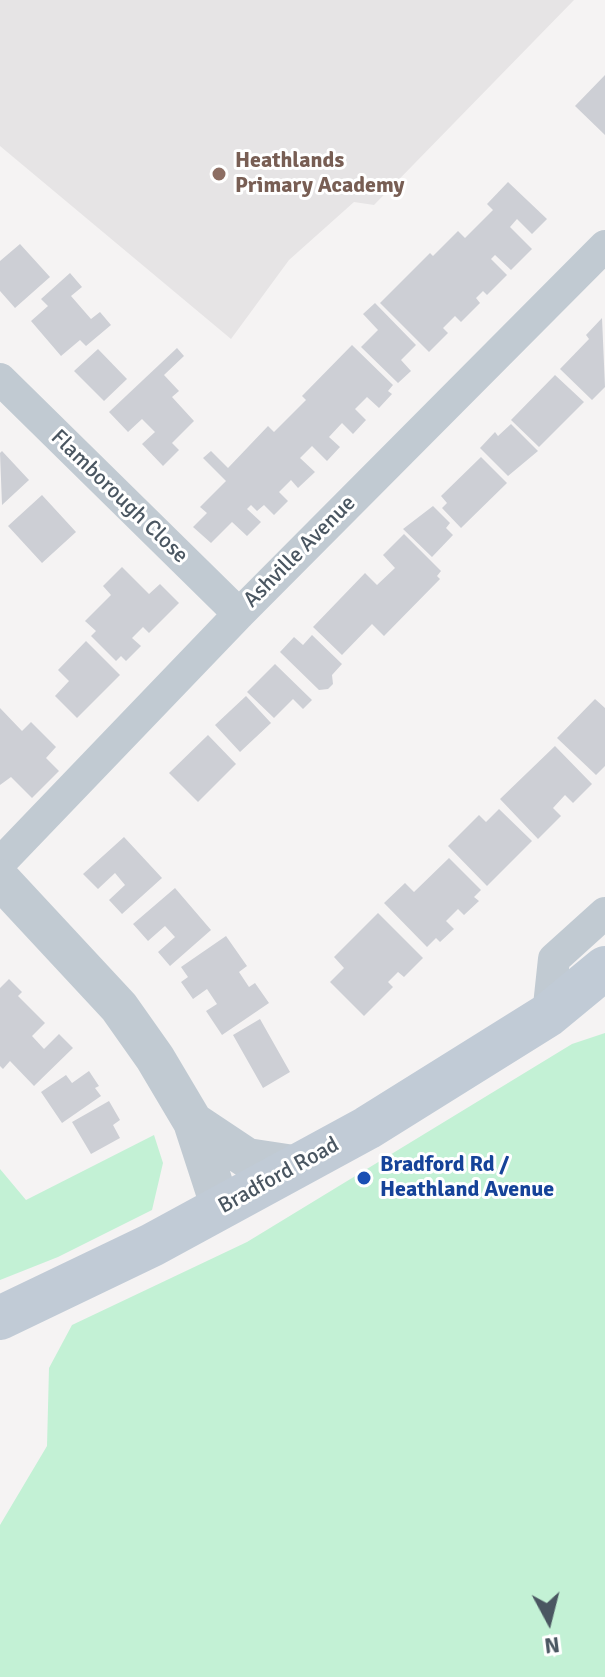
<!DOCTYPE html>
<style>
body{margin:0}
#map{position:relative;width:605px;height:1677px;overflow:hidden;background:#f5f3f3;font-family:Signika,sans-serif}
canvas{display:block}
.north{position:absolute;left:509px;top:1581px;width:80px;height:80px;-webkit-text-stroke:6px #fff;paint-order:stroke;rotate:173deg;font-size:22px;font-weight:700;line-height:32px;text-align:center;color:#4a5661}
.north::after{content:'';display:block;margin:auto;width:28px;height:36px;background:#4a5661;clip-path:polygon(50% 0,100% 100%,50% 72%,0 100%)}
</style>
<div id="map">
<canvas width="605" height="1677"></canvas>
<div class="north">N</div>
</div>
<script>
const context = document.querySelector('canvas').getContext('2d');
context.lineJoin = 'round';
function fillPath(path, color) {
  context.fillStyle = color;
  context.fill(path, 'evenodd');
}
function toPath(rows) {
  const path = new Path2D();
  for (const r of rows) {
    path.moveTo(r[0], r[1]);
    for (let i = 2; i < r.length; i += 2) path.lineTo(r[i], r[i + 1]);
  }
  return path;
}
function trace(path, color, width, dash) {
  context.strokeStyle = color;
  context.lineWidth = width;
  context.lineCap = dash ? 'butt' : 'round';
  context.setLineDash(dash || []);
  context.stroke(path);
}
function drawText(font, color, halo, rows, align = 'center') {
  context.font = font + ' Signika,sans-serif';
  context.lineWidth = 6;
  context.setLineDash([]);
  context.textBaseline = 'middle';
  context.strokeStyle = halo;
  context.fillStyle = color;
  for (const [text, x, y, turn = 0] of rows) {
    context.save();
    context.translate(x, y);
    context.rotate((+turn || 0) * Math.PI / 180);
    context.textAlign = isNaN(turn) ? turn : align;
    if (halo) context.strokeText(text, 0, 0);
    context.fillText(text, 0, 0);
    context.restore();
  }
}
fillPath(toPath([
 [0,0,574,0,374,205,354,202,289,260,231,339,0,146]
]), '#e6e4e5');
fillPath(toPath([
 [605,1033,605,1677,0,1677,0,1525,47,1446,49,1368,72,1325,247,1242,572,1044],
 [154,1135,163,1163,152,1210,58,1257,0,1280,0,1169,26,1200]
]), '#c3f1d5');
fillPath(toPath([
 [605,75,605,135,575,106],
 [508,182,547,219,532,234,517,219,510,227,532,249,511,270,495,255,491,259,507,275,487,295,483,291,476,298,480,303,461,322,455,316,443,328,448,333,429,352,380,303,430,253,433,256,458,231,465,238,493,210,487,204],
 [20,244,50,277,15,308,0,291,0,261],
 [70,273,82,287,71,296,91,319,100,312,111,325,86,346,80,340,61,356,31,321,48,306,41,299],
 [375,303,416,345,401,360,411,371,398,383,361,347,378,330,363,314],
 [602,318,605,387,592,400,560,369,589,339,586,335],
 [352,345,393,385,388,391,392,394,379,408,367,397,355,409,366,420,353,434,342,423,329,437,340,447,327,461,312,446,300,458,315,472,298,488,291,480,279,492,288,501,274,515,264,505,257,511,251,505,247,509,261,522,247,536,232,522,211,543,193,527,207,513,200,507,226,481,203,458,211,451,228,468,268,426,274,432,306,400,302,396],
 [177,348,184,356,164,375,179,391,172,397,194,421,172,443,179,450,163,466,142,444,155,432,142,419,128,432,109,412],
 [98,349,127,379,104,401,74,371],
 [555,375,584,402,539,447,511,420],
 [511,424,538,451,508,476,480,448,495,432,498,436],
 [2,451,29,480,2,505,0,453],
 [481,457,507,483,461,528,442,508,447,503,441,496],
 [42,495,76,532,42,563,8,526],
 [433,506,450,523,446,528,453,535,432,557,403,529],
 [404,534,441,571,437,576,440,579,384,636,372,624,342,655,313,627,365,573,377,585,395,568,383,555],
 [122,567,149,594,160,584,179,603,149,633,143,627,132,638,141,646,126,661,121,656,116,661,91,636,96,631,85,621,111,595,103,586],
 [312,635,342,664,332,675,333,684,328,689,319,690,280,652,294,637,303,645],
 [86,641,120,675,77,718,55,696,69,681,58,670],
 [275,664,312,700,303,709,293,699,274,718,247,692],
 [246,696,271,723,240,752,215,725],
 [595,699,605,708,605,766,596,775,557,738],
 [0,708,22,731,31,722,56,747,46,758,59,771,32,798,11,777,0,785],
 [208,735,236,764,198,802,169,773],
 [555,746,592,784,573,803,565,795,553,808,561,816,538,839,500,799],
 [499,809,532,841,487,886,448,846,479,815,486,822],
 [124,837,162,878,122,914,109,900,125,885,115,873,98,889,83,874],
 [449,858,481,890,474,897,479,901,464,915,458,909,446,921,454,929,440,942,436,938,427,947,384,903,405,883,414,892],
 [175,888,211,930,170,966,158,952,175,937,165,926,148,941,133,924],
 [378,913,423,958,404,977,398,972,388,982,393,987,364,1016,330,982,344,968,334,957],
 [226,936,247,966,239,972,249,987,255,983,269,1003,222,1035,206,1011,217,1004,207,989,193,999,181,982,188,977,181,967],
 [9,979,22,992,18,996,45,1023,32,1036,44,1049,59,1034,73,1048,34,1086,10,1061,3,1069,0,1066,0,988],
 [260,1019,290,1072,263,1088,233,1035],
 [89,1071,99,1086,95,1088,101,1096,62,1123,41,1092,66,1075,72,1083],
 [109,1101,120,1120,113,1125,120,1138,91,1154,72,1122]
]), '#cdcfd5');
trace(toPath([
 [0,379,239,614],
 [0,863,239,614,605,246],
 [548,1015,554,959,605,913]
]), '#c1cad2', 32);
trace(toPath([
 [0,879,119,1007,155,1058,193,1122,221,1208],
 [193,1122,247,1158,300,1166]
]), '#c1cad2', 40);
trace(toPath([
 [0,1318,152,1245,367,1128,548,1015,605,968]
]), '#c1cbd6', 44);
for (const [x, y, r, color] of [
 [219,174,8,"#8d6e63"],
 [364,1178,8,"#1a4fb4"]
]) {
  const dot = new Path2D();
  dot.arc(x, y, r, 0, 2 * Math.PI);
  context.fillStyle = color;
  context.fill(dot);
  trace(dot, '#fff', 3);
}
drawText('bold 22px', '#785e54', '#fff', [
 ["Heathlands",235,161],
 ["Primary Academy",235,186]
], 'left');
drawText('22px', '#4a5661', '#fff', [
 ["Flamborough Close",119,497,44],
 ["Ashville Avenue",300,552,-45],
 ["Bradford Road",279,1176,-29]
]);
drawText('bold 22px', '#164399', '#fff', [
 ["Bradford Rd /",380,1165],
 ["Heathland Avenue",380,1190]
], 'left');
</script>
